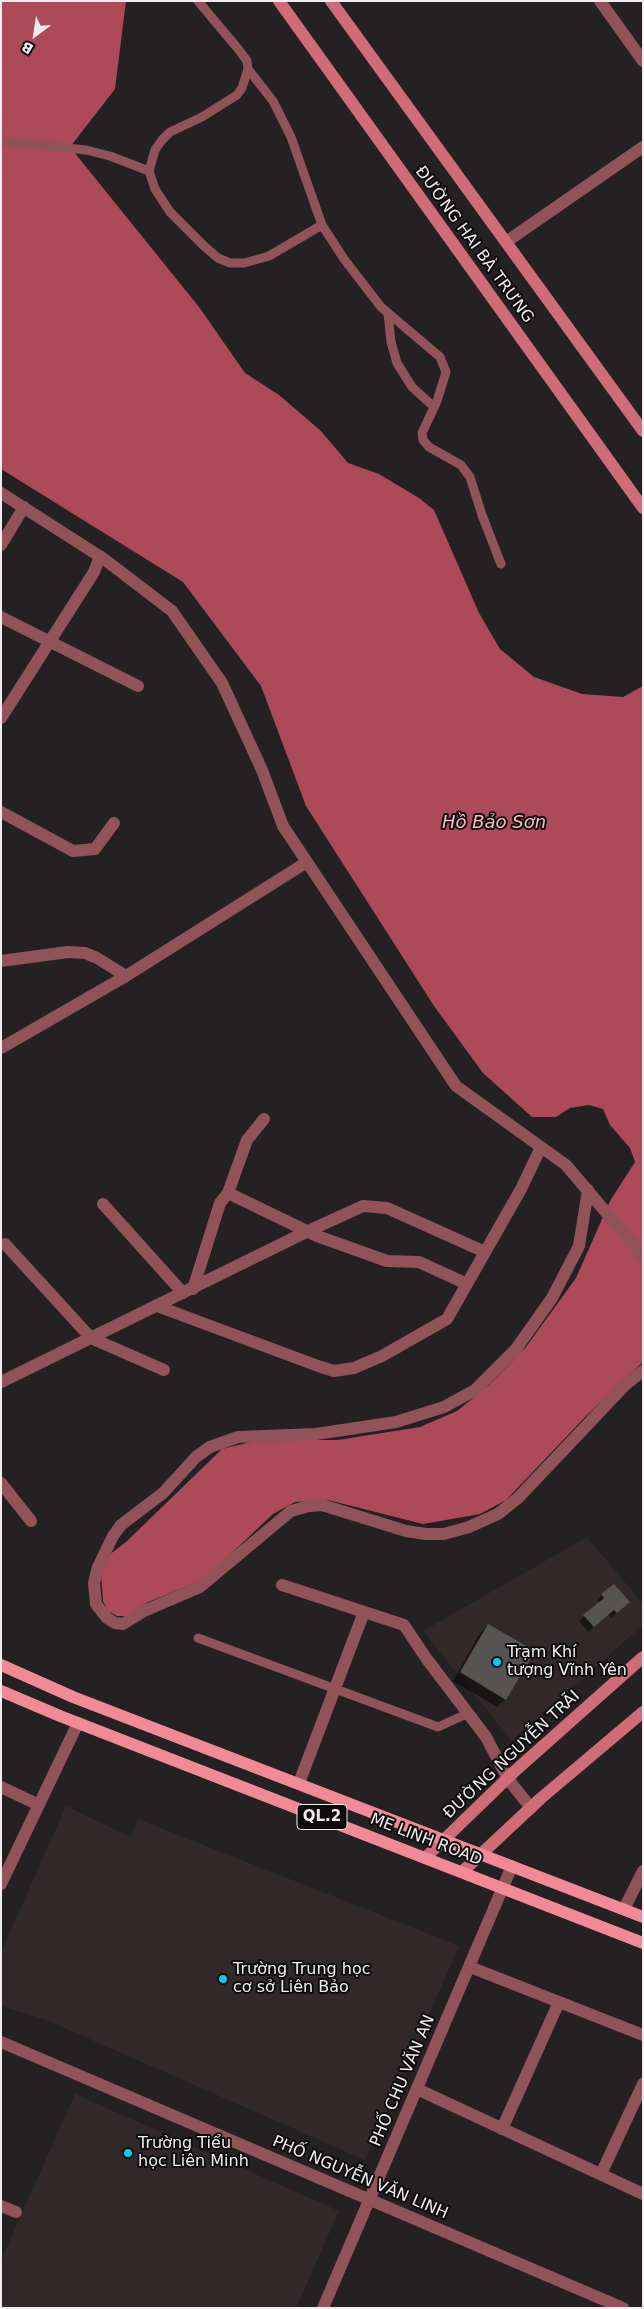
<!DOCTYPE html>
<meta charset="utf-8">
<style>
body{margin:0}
#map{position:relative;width:644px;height:2309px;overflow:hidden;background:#242122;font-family:"DejaVu Sans",sans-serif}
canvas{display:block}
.frame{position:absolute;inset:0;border:2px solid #efeded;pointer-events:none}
.north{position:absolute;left:10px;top:10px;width:50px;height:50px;-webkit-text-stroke:4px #0d0b0b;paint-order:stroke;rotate:211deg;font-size:14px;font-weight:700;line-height:20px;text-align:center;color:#efeded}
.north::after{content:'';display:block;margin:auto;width:18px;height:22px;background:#efeded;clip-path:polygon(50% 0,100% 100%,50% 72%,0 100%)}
</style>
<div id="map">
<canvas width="644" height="2309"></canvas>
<div class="frame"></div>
<div class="north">B</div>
</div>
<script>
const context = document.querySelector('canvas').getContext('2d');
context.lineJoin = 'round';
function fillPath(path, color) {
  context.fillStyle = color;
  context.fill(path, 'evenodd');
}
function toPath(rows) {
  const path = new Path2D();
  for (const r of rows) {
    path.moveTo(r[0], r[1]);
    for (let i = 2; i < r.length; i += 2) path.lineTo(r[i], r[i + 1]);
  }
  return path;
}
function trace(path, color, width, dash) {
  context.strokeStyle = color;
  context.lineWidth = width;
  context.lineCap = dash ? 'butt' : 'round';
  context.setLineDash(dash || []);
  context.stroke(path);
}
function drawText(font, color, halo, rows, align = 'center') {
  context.font = font + ' "DejaVu Sans",sans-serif';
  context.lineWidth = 4;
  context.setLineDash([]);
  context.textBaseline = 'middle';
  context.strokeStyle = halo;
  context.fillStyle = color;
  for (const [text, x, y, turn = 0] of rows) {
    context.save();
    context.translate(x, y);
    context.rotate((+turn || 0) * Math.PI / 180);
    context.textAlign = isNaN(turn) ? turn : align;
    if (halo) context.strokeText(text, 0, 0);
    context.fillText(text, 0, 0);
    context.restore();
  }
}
fillPath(toPath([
 [587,1537,643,1604,643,1625,512,1741,423,1631],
 [66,1806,130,1837,138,1819,459,1946,365,2160,44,2019,1,2006,1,1952],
 [75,2094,339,2211,296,2308,1,2308,1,2260]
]), '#322829');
fillPath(toPath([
 [1,1,126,1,115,89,70,147,199,307,245,373,279,395,321,431,348,463,379,474,419,498,434,510,479,613,500,649,534,677,582,694,623,697,643,686,643,1362,587,1415,506,1500,480,1514,423,1524,328,1500,295,1502,273,1514,221,1563,198,1582,148,1602,126,1616,117,1616,108,1611,103,1601,101,1573,109,1555,126,1542,222,1449,259,1440,338,1440,420,1427,457,1411,489,1385,526,1347,576,1278,610,1201,635,1162,630,1148,610,1125,603,1109,589,1105,570,1108,556,1117,532,1117,483,1073,434,1006,306,806,261,686,183,582,1,469]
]), '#ac4a5a');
fillPath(toPath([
 [602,1595,623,1608,611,1618,608,1614,588,1632,579,1621,599,1603,597,1600],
 [488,1625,506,1699,497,1707,453,1681,480,1633]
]), '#0007');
fillPath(toPath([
 [614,1584,630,1602,617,1613,614,1610,594,1627,583,1615,604,1598,601,1594],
 [488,1624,535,1651,506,1700,460,1672]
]), '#565353');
trace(toPath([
 [198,1,239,50,247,61,248,69,242,88,237,95,202,117,170,132,162,140,155,150,149,171,155,189,170,212,204,246,218,258,230,263,244,263,269,256,322,225],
 [248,69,273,101,291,137,322,225,344,259,381,307,440,357,446,372,437,401,422,433,423,440,429,447,461,465,470,477,482,515,501,564],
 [1,141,86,150,110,156,149,171],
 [388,313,391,342,397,363,412,387,434,407],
 [198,1638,438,1727,469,1713]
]), '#91525a', 9);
trace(toPath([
 [600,1,643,61],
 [506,242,643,147],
 [1,493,104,559,172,611,222,683,262,770,283,826,456,1086,566,1165,643,1256],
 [1,545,24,507],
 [1,617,138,686],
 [1,718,94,572,100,556],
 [1,812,73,851,95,849,114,823],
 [1,961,68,952,85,953,97,958,126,976],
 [1,1048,126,976,307,862],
 [588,1190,579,1246,552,1298,516,1349,475,1390,444,1407,396,1422,316,1434,238,1437,210,1447,196,1457,163,1493,121,1525,113,1536,98,1567,94,1583,96,1604,107,1618,115,1623,123,1624,144,1611,200,1587,291,1511,309,1506,322,1505,406,1531,426,1534,444,1534,469,1527,498,1514,518,1498,625,1385,643,1371],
 [228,1193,317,1236,387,1261,419,1262,467,1284],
 [103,1204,183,1293],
 [5,1244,91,1338,164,1370],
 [193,1289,220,1203,228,1193,247,1140,264,1119],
 [157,1306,318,1366,334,1371,354,1368,382,1356,447,1319,521,1189,541,1147],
 [1,1382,306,1232,363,1206,387,1208,485,1252],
 [1,1483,31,1521],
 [282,1585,404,1625,426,1658,486,1737,508,1779,531,1808],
 [299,1783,364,1612],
 [1,1787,39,1805],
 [1,1884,78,1723],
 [624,1909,643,1871],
 [470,1967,643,2035],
 [417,2089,643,2194],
 [502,2129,559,2002],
 [601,2174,643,2084],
 [1,2206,16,2212]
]), '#91525a', 12);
trace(toPath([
 [1,2042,623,2308],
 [323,2308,512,1866]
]), '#91525a', 12);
trace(toPath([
 [279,1,643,508],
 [331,1,643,431],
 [425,1858,516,1770,643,1657],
 [462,1872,540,1799,643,1712]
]), '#d06b79', 12);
trace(toPath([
 [1,1665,73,1697,643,1917],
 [1,1691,60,1716,643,1943]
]), '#f28996', 12);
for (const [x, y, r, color] of [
 [497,1662,5,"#08cbfa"],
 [223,1979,5,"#08cbfa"],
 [128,2153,5,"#08cbfa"]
]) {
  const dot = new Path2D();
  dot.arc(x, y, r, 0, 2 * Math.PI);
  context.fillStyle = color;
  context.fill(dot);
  trace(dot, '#0d0b0b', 2);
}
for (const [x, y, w] of [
 [322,1817,50]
]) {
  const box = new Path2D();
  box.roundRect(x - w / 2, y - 12.5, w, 25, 4);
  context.fillStyle = '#0d0b0b';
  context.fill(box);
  trace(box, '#efeded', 1);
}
drawText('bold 15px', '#efeded', null, [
 ["QL.2",322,1817]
]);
drawText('16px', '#efeded', '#0d0b0b', [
 ["ĐƯỜNG HAI BÀ TRƯNG",474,245,54],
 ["ĐƯỜNG NGUYỄN TRÃI",512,1755,-43],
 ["ME LINH ROAD",426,1840,21],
 ["PHỐ CHU VĂN AN",403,2081,-67],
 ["PHỐ NGUYỄN VĂN LINH",360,2178,23]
]);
drawText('16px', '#efeded', '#0d0b0b', [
 ["Trạm Khí",507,1653],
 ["tượng Vĩnh Yên",507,1671],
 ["Trường Trung học",233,1970],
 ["cơ sở Liên Bảo",233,1988],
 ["Trường Tiểu",138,2144],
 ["học Liên Minh",138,2162]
], 'left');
drawText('italic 18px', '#f6bfc4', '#0d0b0b', [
 ["Hồ Bảo Sơn",494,823]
]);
</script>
